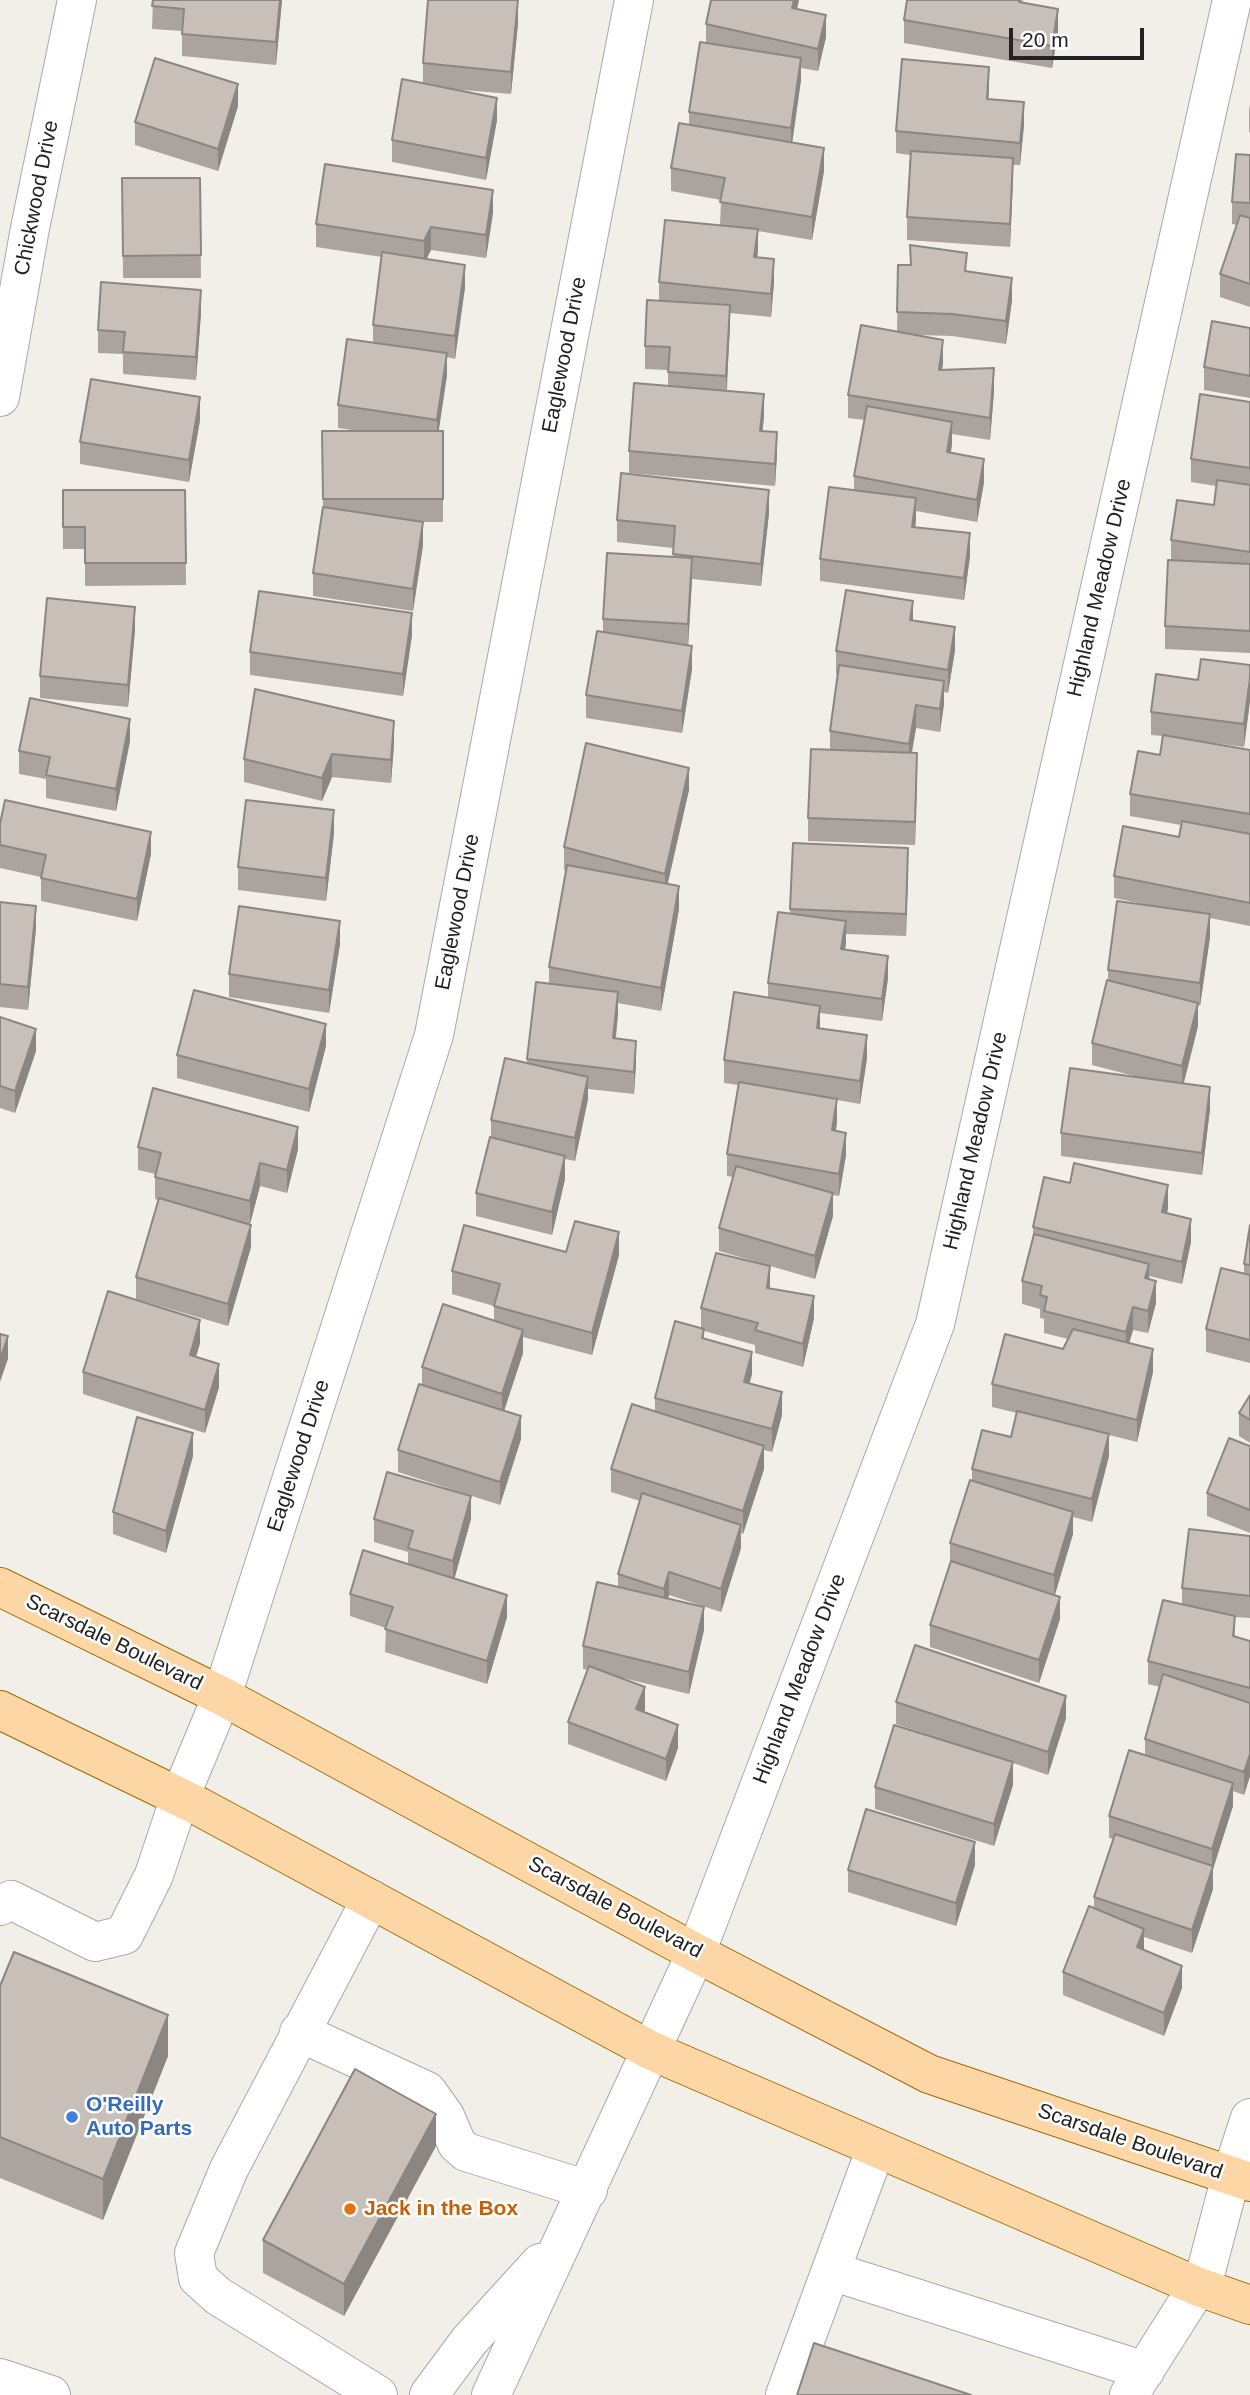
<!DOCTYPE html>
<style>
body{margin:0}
#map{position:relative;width:1250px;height:2395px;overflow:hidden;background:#f2efe9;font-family:Helvetica,sans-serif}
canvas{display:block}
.scale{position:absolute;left:1009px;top:28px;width:135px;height:32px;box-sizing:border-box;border:4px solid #222;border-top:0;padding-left:9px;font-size:21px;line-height:24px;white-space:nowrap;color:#222;-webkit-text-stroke:5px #fff;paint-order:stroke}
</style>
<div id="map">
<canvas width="1250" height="2395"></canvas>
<div class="scale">20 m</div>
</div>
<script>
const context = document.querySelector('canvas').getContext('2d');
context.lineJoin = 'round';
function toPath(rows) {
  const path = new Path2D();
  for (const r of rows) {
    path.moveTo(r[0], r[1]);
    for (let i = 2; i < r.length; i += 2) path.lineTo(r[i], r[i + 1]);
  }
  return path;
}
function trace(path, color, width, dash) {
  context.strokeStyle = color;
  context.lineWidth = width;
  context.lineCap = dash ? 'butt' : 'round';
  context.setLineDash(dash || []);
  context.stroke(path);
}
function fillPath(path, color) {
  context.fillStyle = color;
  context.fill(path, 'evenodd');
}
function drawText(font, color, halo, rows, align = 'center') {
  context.font = font + ' Helvetica,sans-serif';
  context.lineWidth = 5;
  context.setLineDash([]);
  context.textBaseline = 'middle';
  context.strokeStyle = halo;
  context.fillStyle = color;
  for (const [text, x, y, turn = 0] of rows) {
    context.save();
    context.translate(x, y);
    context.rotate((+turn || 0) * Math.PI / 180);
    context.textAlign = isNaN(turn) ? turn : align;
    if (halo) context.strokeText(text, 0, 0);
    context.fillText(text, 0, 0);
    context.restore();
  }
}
const minor = toPath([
 [0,397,30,228,77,0],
 [371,1899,229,2169,194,2253,198,2278,218,2296,378,2395],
 [0,1906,11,1900,95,1942,124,1935,154,1875,180,1797,222,1696,434,1035,634,0],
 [299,2032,427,2091,445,2116,457,2144,466,2152,588,2190],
 [831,2271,1145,2371],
 [0,2378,51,2395],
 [429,2395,469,2341,540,2263],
 [491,2395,696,1953,935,1324,1232,0],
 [785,2395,876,2148],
 [1129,2395,1205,2275,1231,2176,1250,2118]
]);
const major = toPath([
 [0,1587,222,1696,696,1953,929,2074,1250,2182],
 [0,1710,198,1806,652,2051,1199,2287,1250,2305]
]);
trace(minor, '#a9a9a9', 40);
trace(major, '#a06b00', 40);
trace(minor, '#fff', 38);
trace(major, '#fcd6a4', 38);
fillPath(toPath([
 [153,0,282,0,276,65,182,56,182,31,152,29],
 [799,0,797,9,826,37,818,71,801,68,801,80,792,143,824,171,812,240,758,231,757,258,774,282,771,317,730,313,727,391,764,417,762,431,777,454,775,486,629,473,629,451,668,386,668,370,645,369,645,346,659,300,659,282,732,227,720,225,721,200,671,191,671,168,689,125,689,112,706,43,706,24],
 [1023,0,1023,3,1058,32,1052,68,904,43,904,20],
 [518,23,511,94,450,89,497,120,486,180,392,162,392,140,423,83,423,63],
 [989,89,988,99,1024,125,1020,165,1013,165,1010,247,907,240,907,217,910,155,896,153,896,131],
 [1250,104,1250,133,1249,132,1249,110],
 [238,106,218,171,135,145,135,122],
 [1250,155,1250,307,1220,297,1220,274,1237,225,1232,224,1232,202],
 [122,178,200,178,201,278,123,278],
 [493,213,486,258,431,250,426,259,465,287,455,359,447,357,447,375,438,431,443,431,443,522,419,522,423,545,413,611,313,596,313,573,323,510,322,431,359,431,338,428,338,405,373,342,373,325,382,257,316,247,316,224],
 [910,245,967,271,1012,300,1006,344,952,336,919,335,943,362,942,370,994,391,990,440,952,434,951,453,984,482,977,522,916,511,915,527,970,556,964,600,820,581,820,559,854,490,854,476,865,420,848,418,848,395,897,331,898,265,910,265],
 [201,313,196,380,123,374,123,354,98,353,98,330],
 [1250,328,1250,398,1204,390,1204,367],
 [1250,402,1250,653,1165,649,1165,626,1171,560,1171,540,1214,505,1216,486,1191,482,1191,459],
 [200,420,189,482,80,464,80,442],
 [63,490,185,490,186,585,85,586,85,549,63,549],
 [769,513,761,586,692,579,688,646,692,669,682,733,586,718,586,695,603,632,603,619,673,557,673,548,617,542,617,520],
 [913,620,955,650,948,693,944,692,944,704,940,732,916,728,912,753,917,776,915,845,808,841,808,818,830,749,830,731,838,674,836,674,836,651],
 [135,630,128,707,40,698,40,676],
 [412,635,403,696,250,675,250,652],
 [1250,665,1250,701,1244,747,1197,741,1250,750,1250,926,1210,918,1210,937,1200,1006,1198,1005,1198,1026,1184,1083,1210,1109,1202,1175,1061,1156,1061,1133,1138,1077,1092,1065,1092,1043,1108,980,1108,970,1153,906,1114,898,1114,876,1179,837,1181,825,1130,816,1130,794,1160,755,1163,736,1151,735,1151,712,1198,680],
 [130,741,116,811,46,798,46,779,19,774,19,751],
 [394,744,391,783,332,777,322,801,244,782,244,759],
 [689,790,667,884,679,909,661,1011,618,1003,618,1014,616,1038,636,1063,634,1094,588,1089,588,1099,575,1161,565,1159,565,1179,552,1235,476,1216,476,1193,491,1138,491,1120,527,1063,527,1059,549,983,549,967,566,871,564,870,564,847],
 [0,824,151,854,137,921,41,901,41,877,0,868],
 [334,833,326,901,238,890,238,867],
 [793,843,908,871,906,936,846,934,845,949,888,978,882,1021,820,1013,820,1028,867,1058,860,1104,837,1100,837,1122,836,1131,846,1155,839,1196,833,1195,833,1216,815,1279,719,1251,719,1228,733,1177,727,1176,727,1154,738,1085,724,1083,724,1060,768,998,768,983,790,914],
 [0,902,36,928,28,1010,0,1007],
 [340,944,329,1013,229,997,229,974],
 [0,1017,36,1051,15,1113,0,1108],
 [326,1046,309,1112,177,1078,177,1055],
 [138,1147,298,1149,287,1193,260,1186,250,1224,251,1247,228,1326,136,1299,136,1277,158,1200,155,1199,155,1174,138,1170],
 [1168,1208,1167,1213,1191,1242,1182,1284,1149,1276,1156,1303,1148,1333,1133,1330,1129,1343,1153,1372,1137,1442,1109,1435,1109,1456,1092,1522,1073,1517,1073,1534,1055,1595,1060,1619,1039,1683,930,1647,930,1625,950,1562,950,1543,972,1480,972,1469,1011,1437,1017,1413,992,1407,992,1384,1063,1349,1068,1339,1044,1333,1044,1319,1040,1318,1040,1309,1022,1304,1022,1281,1033,1238,1033,1227],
 [1250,1225,1250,1363,1206,1352,1206,1329,1244,1273,1244,1264],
 [566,1252,619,1255,592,1355,523,1337,523,1353,504,1411,521,1439,500,1505,398,1472,398,1450,422,1385,422,1367,494,1321,494,1306,452,1294,452,1271],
 [770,1288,814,1318,803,1367,755,1353,755,1345,704,1331,704,1339,752,1374,749,1384,782,1415,772,1452,764,1450,764,1469,743,1534,741,1533,741,1548,721,1612,669,1595,668,1598,704,1630,689,1694,623,1678,645,1709,644,1712,678,1748,666,1781,568,1744,568,1722,588,1670,583,1669,583,1646,618,1587,618,1574,640,1501,611,1492,611,1469,655,1411,655,1398,701,1328,701,1308],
 [200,1343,196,1357,219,1387,205,1433,83,1394,83,1372],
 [1250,1395,1250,1443,1239,1436,1239,1413],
 [1250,1446,1250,1533,1207,1516,1207,1493],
 [193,1456,166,1553,113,1534,113,1512],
 [374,1519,471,1519,454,1578,507,1617,487,1684,385,1652,386,1628,350,1616,350,1594,408,1564,408,1552,374,1542],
 [1250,1536,1250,1618,1235,1617,1235,1637,1250,1641,1250,1776,1244,1795,1233,1791,1233,1806,1213,1869,1213,1889,1192,1953,1144,1937,1144,1950,1182,1988,1164,2036,1063,1995,1063,1972,1094,1909,1094,1897,1113,1839,1109,1838,1109,1816,1145,1756,1145,1739,1160,1687,1148,1684,1148,1661,1182,1604,1182,1588],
 [896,1702,1066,1718,1048,1775,1013,1763,1013,1785,994,1846,875,1809,875,1787,961,1746,896,1724],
 [975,1865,956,1926,848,1892,848,1870],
 [0,1986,168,2056,103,2220,0,2178],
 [436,2146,344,2316,263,2273,263,2240]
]), '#aba49e');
fillPath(toPath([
 [280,0,282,0,276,65,276,42],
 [518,0,518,23,511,94,511,72],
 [794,0,799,0,792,30,792,8],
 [1058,9,1058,32,1052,68,1052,46],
 [826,15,826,37,818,71,818,49],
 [801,58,801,80,791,151,791,128],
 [989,67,989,89,987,121,987,99],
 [238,84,238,106,218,171,218,149],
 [497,98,497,120,486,180,486,158],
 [1024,102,1024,125,1020,165,1020,143],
 [824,148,824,171,812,240,812,217],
 [1013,158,1013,180,1010,247,1010,224],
 [493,190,493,213,486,258,486,235],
 [431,227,431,250,424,264,424,241],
 [758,229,758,252,754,280,754,257],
 [774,259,774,282,771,317,771,294],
 [465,265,465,287,455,359,455,336],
 [1012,278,1012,300,1006,344,1006,321],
 [201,290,201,313,196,380,196,357],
 [730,305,730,327,726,398,726,376],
 [943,340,943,362,939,393,939,370],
 [447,353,447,375,437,443,437,420],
 [994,368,994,391,990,440,990,418],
 [764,394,764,417,760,454,760,431],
 [200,397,200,420,189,482,189,460],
 [952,422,952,445,947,474,947,452],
 [777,432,777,454,775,486,775,464],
 [984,459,984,482,977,522,977,500],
 [769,490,769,513,761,586,761,564],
 [916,498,916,521,912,549,912,527],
 [423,522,423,545,413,611,413,589],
 [970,533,970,556,964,600,964,578],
 [692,558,692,580,688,647,688,624],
 [913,601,913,624,910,620],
 [135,607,135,630,128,707,128,685],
 [412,613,412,635,403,696,403,674],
 [955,627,955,650,948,693,948,670],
 [692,646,692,669,682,733,682,711],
 [1250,678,1250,701,1244,747,1244,724],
 [944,681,944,704,940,732,940,709],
 [916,705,916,728,909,766,909,744],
 [130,719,130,741,116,811,116,789],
 [394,721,394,744,391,783,391,760],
 [917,753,917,776,915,845,915,822],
 [332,754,332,777,322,801,322,778],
 [689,768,689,790,665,896,665,874],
 [334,810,334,833,326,901,326,878],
 [151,832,151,854,137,921,137,899],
 [908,848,908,871,906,936,906,914],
 [679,886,679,909,661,1011,661,988],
 [36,906,36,928,28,1010,28,987],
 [1210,914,1210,937,1200,1006,1200,983],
 [340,921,340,944,329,1013,329,990],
 [846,921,846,944,841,971,841,949],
 [888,956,888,978,882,1021,882,999],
 [618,992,618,1014,613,1061,613,1038],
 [1198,1003,1198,1026,1182,1089,1182,1066],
 [820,1006,820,1029,817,1028],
 [326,1024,326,1046,309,1112,309,1089],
 [36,1029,36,1051,15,1113,15,1091],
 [867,1035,867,1058,860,1104,860,1081],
 [636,1041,636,1063,634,1094,634,1072],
 [588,1077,588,1099,575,1161,575,1138],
 [1210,1087,1210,1109,1202,1175,1202,1153],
 [837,1099,837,1122,832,1153,832,1130],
 [298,1127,298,1149,287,1193,287,1170],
 [846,1133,846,1155,839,1196,839,1174],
 [565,1156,565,1179,552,1235,552,1212],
 [260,1163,260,1186,250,1224,250,1201],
 [1168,1185,1168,1208,1162,1235,1162,1212],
 [833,1193,833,1216,815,1279,815,1256],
 [1191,1219,1191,1242,1182,1284,1182,1262],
 [251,1225,251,1247,228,1326,228,1304],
 [619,1232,619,1255,592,1355,592,1333],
 [1149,1264,1149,1286,1145,1278],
 [770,1266,770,1289,767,1288],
 [1156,1281,1156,1303,1148,1333,1148,1311],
 [814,1296,814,1318,803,1367,803,1344],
 [1133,1307,1133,1330,1126,1354,1126,1332],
 [200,1320,200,1343,190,1377,190,1355],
 [523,1330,523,1353,502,1417,502,1394],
 [8,1336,8,1359,0,1382,0,1360],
 [1153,1349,1153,1372,1137,1442,1137,1420],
 [752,1352,752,1374,744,1405,744,1382],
 [219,1364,219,1387,205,1433,205,1410],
 [782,1392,782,1415,772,1452,772,1429],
 [521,1416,521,1439,500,1505,500,1482],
 [193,1433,193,1456,166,1553,166,1531],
 [1109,1434,1109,1456,1092,1522,1092,1499],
 [764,1446,764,1469,743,1534,743,1511],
 [471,1496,471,1519,453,1584,453,1561],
 [1073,1512,1073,1534,1054,1597,1054,1575],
 [741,1525,741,1548,721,1612,721,1589],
 [669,1572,669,1595,664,1612,664,1589],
 [507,1595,507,1617,487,1684,487,1661],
 [1060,1597,1060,1619,1039,1683,1039,1660],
 [704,1607,704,1630,689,1694,689,1672],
 [645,1687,645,1709,636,1732,636,1709],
 [1066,1696,1066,1718,1048,1775,1048,1752],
 [678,1725,678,1748,666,1781,666,1759],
 [1250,1754,1250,1776,1244,1795,1244,1772],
 [1013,1762,1013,1785,994,1846,994,1824],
 [1233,1783,1233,1806,1213,1869,1213,1889,1192,1953,1192,1930,1212,1869,1212,1849],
 [975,1842,975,1865,956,1926,956,1903],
 [1144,1929,1144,1951,1137,1947],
 [1182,1966,1182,1988,1164,2036,1164,2013],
 [168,2015,168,2056,103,2220,103,2179],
 [436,2114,436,2146,344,2316,344,2284]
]), '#8b8681');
const building = toPath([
 [153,0,280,0,276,42,182,34,184,9,152,6,153,0],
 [428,0,518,0,511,72,423,63,428,0],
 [711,0,794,0,792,8,826,15,818,49,706,24,711,0],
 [907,0,1020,0,1019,2,1058,9,1052,46,904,20,907,0],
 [700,42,801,58,791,128,689,112,700,42],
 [155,58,238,84,218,149,135,122,155,58],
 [902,59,989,67,987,99,1024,102,1020,143,896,131,902,59],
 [402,79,497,98,486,158,392,140,402,79],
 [679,123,824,148,812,217,720,202,725,178,671,168,679,123],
 [911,151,1013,158,1010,224,907,217,911,151],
 [1236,154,1250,155,1250,203,1232,202,1236,154],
 [325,164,493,190,486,235,431,227,424,241,316,224,325,164],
 [122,178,200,178,201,255,123,256,122,178],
 [1240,215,1250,218,1250,284,1220,274,1240,215],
 [665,220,758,229,754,257,774,259,771,294,659,282,665,220],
 [910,245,967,253,965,271,1012,278,1006,321,952,314,897,312,898,265,911,265,910,245],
 [382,252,465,265,455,336,373,325,382,252],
 [101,282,201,290,196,357,123,352,125,332,98,330,101,282],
 [647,300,730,305,726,376,668,372,670,347,645,346,647,300],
 [1212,321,1250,328,1250,376,1204,367,1212,321],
 [861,325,943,340,939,370,994,368,990,418,848,395,861,325],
 [347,339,447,353,437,420,338,405,347,339],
 [91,379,200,397,189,460,80,442,91,379],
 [634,383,764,394,760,431,777,432,775,464,629,451,634,383],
 [1200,394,1250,402,1250,468,1191,459,1200,394],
 [867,406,952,422,947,452,984,459,977,500,854,476,867,406],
 [322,431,443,431,443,499,323,499,322,431],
 [621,473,769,490,761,564,673,554,675,526,617,520,621,473],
 [1217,480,1250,485,1250,552,1171,540,1177,500,1214,505,1217,480],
 [829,487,916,498,912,527,970,533,964,578,820,559,829,487],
 [63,490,185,490,186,563,85,563,85,527,63,527,63,490],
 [323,507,423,522,413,589,313,573,323,507],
 [607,553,692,558,688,624,603,619,607,553],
 [1168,560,1250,564,1250,631,1165,626,1168,560],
 [846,590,913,601,910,620,955,627,948,670,836,651,846,590],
 [259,591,412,613,403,674,250,652,259,591],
 [47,598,135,607,128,685,40,676,47,598],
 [597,631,692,646,682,711,586,695,597,631],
 [1201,659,1250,665,1250,678,1244,724,1151,712,1156,674,1198,680,1201,659],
 [839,665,944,681,940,709,916,705,909,744,830,731,839,665],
 [255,689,394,721,391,760,332,754,322,778,244,759,255,689],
 [30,698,130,719,116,789,46,775,50,757,19,751,30,698],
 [1163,735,1250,750,1250,814,1130,794,1138,751,1160,755,1163,735],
 [586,743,689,768,665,874,564,847,586,743],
 [811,749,917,753,915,822,808,818,811,749],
 [5,800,151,832,137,899,41,878,46,855,0,845,0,824,5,800],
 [246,800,334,810,326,878,238,867,246,800],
 [1182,821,1250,834,1250,903,1114,876,1123,826,1179,837,1182,821],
 [793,843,908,848,906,914,790,909,793,843],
 [567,865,679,886,661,988,549,967,567,865],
 [1117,901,1210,914,1200,983,1108,970,1117,901],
 [0,902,36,906,28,987,0,984,0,902],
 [239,906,340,921,329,990,229,974,239,906],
 [778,912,846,921,841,949,888,956,882,999,768,983,778,912],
 [1107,980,1198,1003,1182,1066,1092,1043,1107,980],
 [536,982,618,992,613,1038,636,1041,634,1072,527,1059,536,982],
 [194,990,326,1024,309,1089,177,1055,194,990],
 [734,992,820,1006,817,1028,867,1035,860,1081,724,1060,734,992],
 [0,1017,36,1029,15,1091,0,1086,0,1017],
 [505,1058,588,1077,575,1138,491,1120,505,1058],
 [1070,1068,1210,1087,1202,1153,1061,1133,1070,1068],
 [739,1082,837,1099,832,1130,846,1133,839,1174,727,1154,739,1082],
 [153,1088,298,1127,287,1170,260,1163,250,1201,155,1177,161,1153,138,1147,153,1088],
 [490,1137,565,1156,552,1212,476,1193,490,1137],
 [1074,1163,1168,1185,1162,1212,1191,1219,1182,1262,1033,1227,1044,1177,1070,1183,1074,1163],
 [736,1166,833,1193,815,1256,719,1228,736,1166],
 [159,1198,251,1225,228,1304,136,1277,159,1198],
 [575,1221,619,1232,592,1333,494,1306,500,1284,452,1271,464,1225,566,1252,575,1221],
 [1250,1225,1250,1265,1244,1264,1250,1225],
 [1034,1234,1149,1264,1145,1278,1156,1281,1148,1311,1133,1307,1126,1332,1044,1311,1047,1297,1040,1295,1042,1286,1022,1281,1034,1234],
 [716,1253,770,1266,767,1288,814,1296,803,1344,755,1330,758,1323,701,1308,716,1253],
 [1221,1268,1250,1275,1250,1340,1206,1329,1221,1268],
 [108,1291,200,1320,190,1355,219,1364,205,1410,83,1372,108,1291],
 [443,1304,523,1330,502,1394,422,1367,443,1304],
 [675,1321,704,1329,702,1338,752,1352,744,1382,782,1392,772,1429,655,1398,675,1321],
 [1073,1329,1153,1349,1137,1420,992,1384,1005,1334,1063,1349,1073,1329],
 [0,1334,8,1336,0,1360,0,1334],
 [419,1384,521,1416,500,1482,398,1450,419,1384],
 [1250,1395,1250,1420,1239,1413,1250,1395],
 [632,1404,764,1446,743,1511,611,1469,632,1404],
 [1017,1411,1109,1434,1092,1499,972,1469,982,1430,1011,1437,1017,1411],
 [137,1417,193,1433,166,1531,113,1512,137,1417],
 [1229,1438,1250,1446,1250,1510,1207,1493,1229,1438],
 [387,1472,471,1496,453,1561,408,1548,413,1531,374,1519,387,1472],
 [970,1480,1073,1512,1054,1575,950,1543,970,1480],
 [642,1493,741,1525,721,1589,669,1572,664,1589,618,1574,642,1493],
 [1189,1529,1250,1536,1250,1596,1182,1588,1189,1529],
 [363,1550,507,1595,487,1661,385,1629,393,1607,350,1594,363,1550],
 [951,1561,1060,1597,1039,1660,930,1625,951,1561],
 [597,1582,704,1607,689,1672,583,1646,597,1582],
 [1163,1600,1235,1616,1233,1636,1250,1641,1250,1688,1148,1661,1163,1600],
 [915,1645,1066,1696,1048,1752,896,1702,915,1645],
 [589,1666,645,1687,636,1709,678,1725,666,1759,568,1722,589,1666],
 [1163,1674,1250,1703,1250,1754,1244,1772,1145,1739,1163,1674],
 [894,1725,1013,1762,994,1824,875,1787,894,1725],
 [1129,1750,1233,1783,1212,1849,1109,1816,1129,1750],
 [866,1809,975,1842,956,1903,848,1870,866,1809],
 [1115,1834,1213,1866,1192,1930,1094,1897,1115,1834],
 [1089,1906,1144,1929,1137,1947,1182,1966,1164,2013,1063,1972,1089,1906],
 [14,1952,168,2015,103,2179,0,2137,0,1986,14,1952],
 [355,2069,436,2114,344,2284,263,2240,355,2069],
 [814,2343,971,2395,797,2395,814,2343]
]);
fillPath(building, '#c7bfb8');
trace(building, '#8b8681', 2);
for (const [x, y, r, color] of [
 [72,2117,7,"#3f7fe0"],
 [350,2209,7,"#e8710a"]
]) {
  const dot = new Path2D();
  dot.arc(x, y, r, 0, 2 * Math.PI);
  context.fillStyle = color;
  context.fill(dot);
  trace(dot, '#fff', 2.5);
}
drawText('21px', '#222', '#fff', [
 ["Chickwood Drive",37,198,-79],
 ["Eaglewood Drive",565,355,-79],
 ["Highland Meadow Drive",1100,588,-77],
 ["Eaglewood Drive",458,912,-79],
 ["Highland Meadow Drive",976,1141,-77],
 ["Eaglewood Drive",299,1456,-72],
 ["Scarsdale Boulevard",114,1643,26],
 ["Highland Meadow Drive",800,1679,-69],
 ["Scarsdale Boulevard",615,1908,28],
 ["Scarsdale Boulevard",1130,2142,19]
]);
drawText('bold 21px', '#366cbe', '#fff', [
 ["O'Reilly",86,2105],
 ["Auto Parts",86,2129]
], 'left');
drawText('bold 21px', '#c56008', '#fff', [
 ["Jack in the Box",364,2209]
], 'left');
</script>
